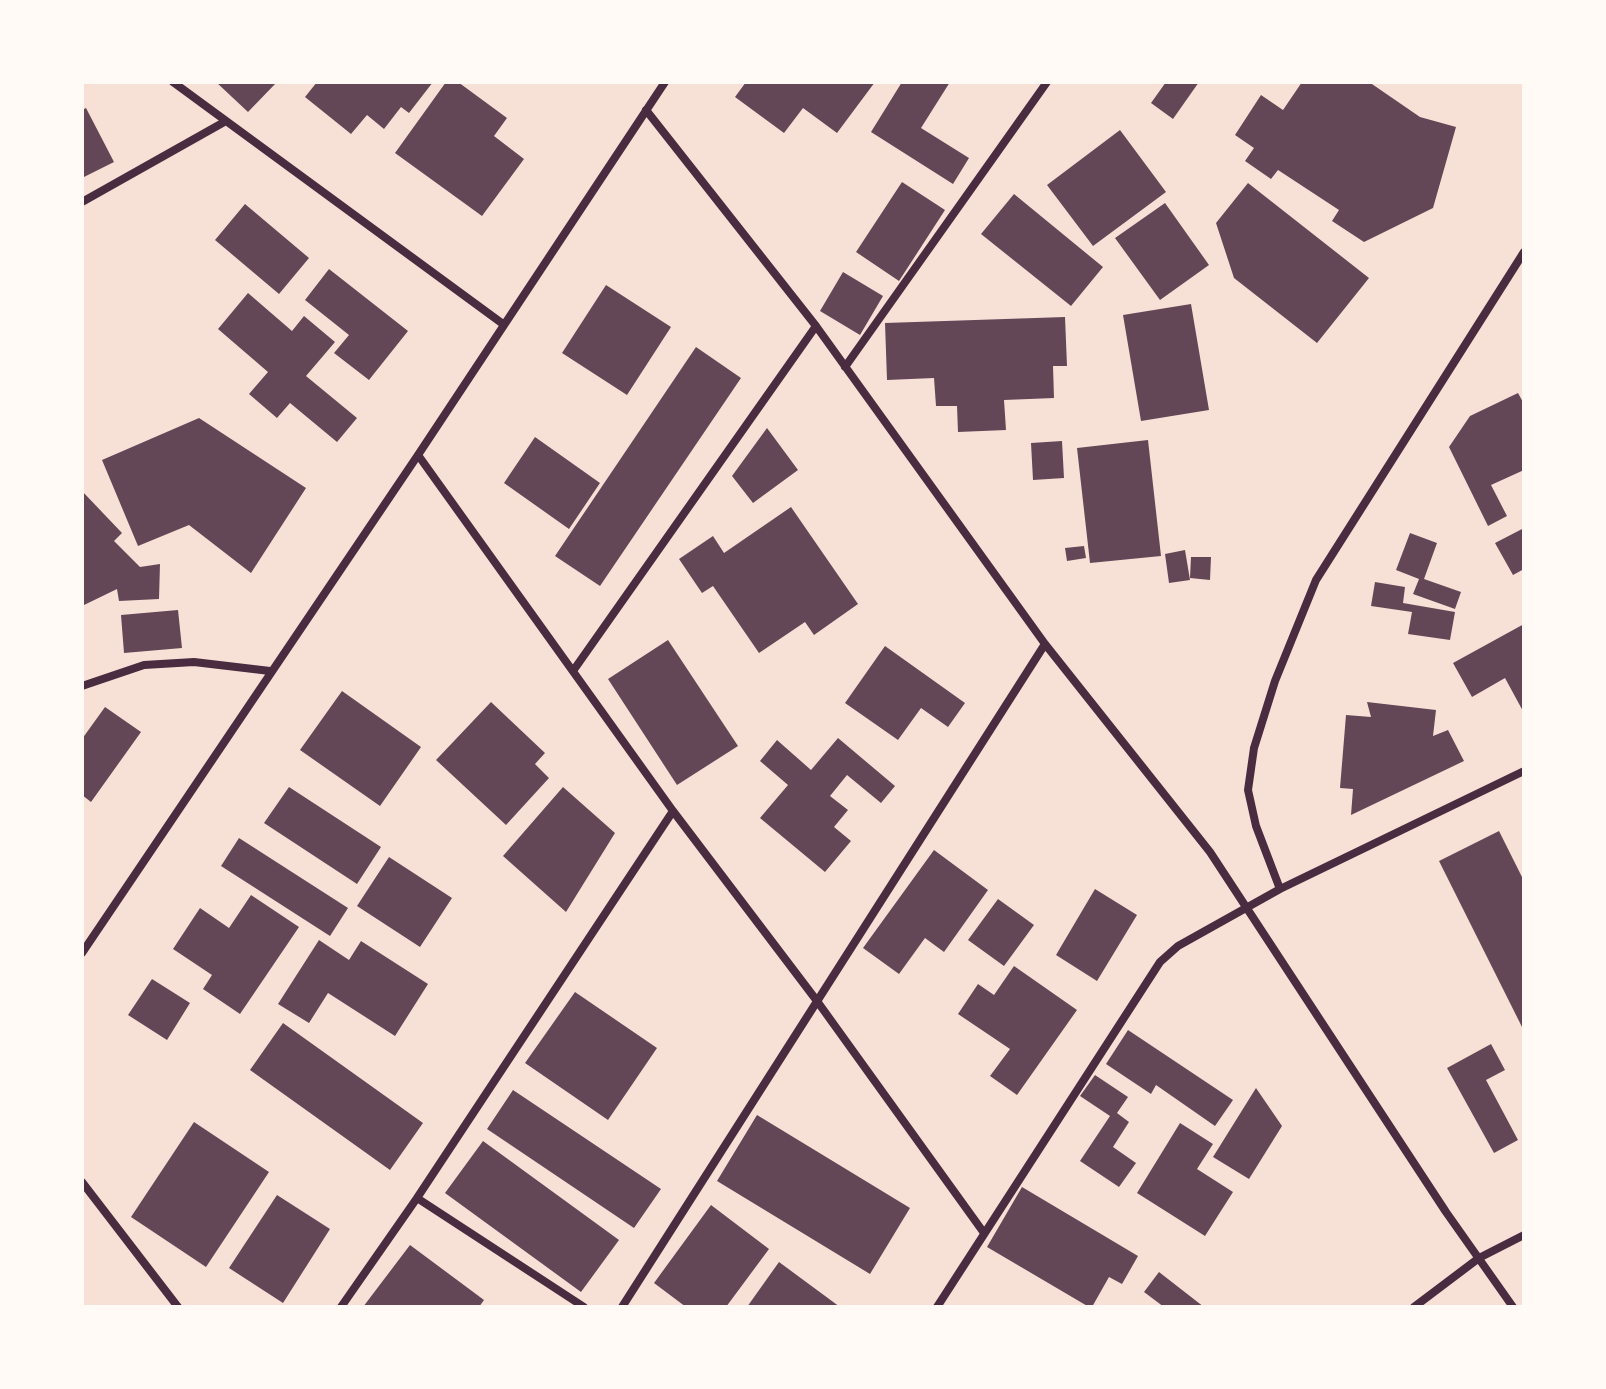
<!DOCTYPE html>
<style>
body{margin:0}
#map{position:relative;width:1606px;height:1389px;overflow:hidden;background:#f7e1d7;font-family:Barlow,sans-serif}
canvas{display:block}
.frame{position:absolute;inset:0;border:84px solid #fffaf5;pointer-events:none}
</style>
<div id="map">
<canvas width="1606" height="1389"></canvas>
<div class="frame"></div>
</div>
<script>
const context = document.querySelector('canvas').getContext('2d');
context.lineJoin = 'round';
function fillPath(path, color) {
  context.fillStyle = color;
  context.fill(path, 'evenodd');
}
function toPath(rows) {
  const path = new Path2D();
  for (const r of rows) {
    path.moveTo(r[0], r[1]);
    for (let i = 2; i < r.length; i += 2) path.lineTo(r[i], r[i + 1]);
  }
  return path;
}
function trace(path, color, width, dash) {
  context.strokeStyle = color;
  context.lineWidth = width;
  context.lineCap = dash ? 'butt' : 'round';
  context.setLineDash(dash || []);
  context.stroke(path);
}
fillPath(toPath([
 [216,82,277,82,248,112],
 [317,82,433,82,409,113,401,107,384,129,367,115,351,134,305,97],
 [446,82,458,82,507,118,494,136,524,159,482,216,395,153],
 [746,82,875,82,837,133,803,108,784,133,735,97],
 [902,82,950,82,921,128,969,158,953,184,871,132],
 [1166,82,1199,82,1173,119,1151,103],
 [1302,82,1369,82,1420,117,1456,127,1433,208,1364,242,1332,221,1339,210,1278,170,1271,179,1245,161,1254,148,1235,135,1261,95,1283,110],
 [86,108,114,162,82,178,82,110],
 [1120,130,1166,192,1093,246,1047,185],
 [902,182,945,210,899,281,856,252],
 [1248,183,1369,278,1317,343,1234,278,1216,223],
 [1014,194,1103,267,1071,306,981,234],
 [1165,203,1209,265,1160,300,1115,238],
 [245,204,309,258,279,294,215,240],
 [329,269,408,331,369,380,334,353,349,335,305,300],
 [843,272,883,296,860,335,820,311],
 [606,285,671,327,627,395,562,353],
 [248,293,292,331,304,316,335,342,306,376,357,418,337,442,290,403,277,418,249,394,268,372,218,329],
 [1191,304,1209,410,1141,421,1123,315],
 [1065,317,1067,366,1053,366,1054,398,1004,400,1006,430,958,432,957,406,936,406,934,378,887,380,885,323],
 [696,347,741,378,600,586,555,556],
 [1518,393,1524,404,1524,470,1491,485,1507,516,1488,526,1449,447,1470,416],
 [199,418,306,488,251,573,189,525,138,546,102,460],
 [767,428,798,470,753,503,732,476],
 [535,437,600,483,569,529,504,483],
 [1148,440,1161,556,1090,563,1077,448],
 [1062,441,1064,478,1033,480,1031,443],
 [82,491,122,533,114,541,140,567,160,564,159,599,119,601,117,589,82,606],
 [791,507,858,604,814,635,805,622,759,653,713,586,702,593,679,559,713,536,724,553],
 [1524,528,1524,569,1513,575,1495,543],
 [1410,533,1437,543,1424,579,1461,592,1455,609,1413,594,1419,579,1396,570],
 [1084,546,1086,558,1067,561,1065,548],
 [1185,550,1190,580,1169,583,1165,554],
 [1191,557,1211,557,1210,580,1190,578],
 [1375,582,1405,587,1403,603,1455,612,1450,640,1408,634,1412,612,1371,606],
 [178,610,182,648,124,653,121,615],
 [1524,624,1524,713,1505,678,1472,697,1453,663],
 [668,640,738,746,677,785,608,679],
 [885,646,965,703,948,727,921,708,898,740,845,703],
 [342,691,421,747,380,806,300,750],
 [491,702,545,753,535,764,549,778,506,825,436,760],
 [1367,702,1436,710,1433,736,1448,730,1464,761,1351,815,1353,789,1340,788,1346,715,1371,717],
 [105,707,141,732,91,802,82,795,82,739],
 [838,738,895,786,881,803,847,775,830,796,848,810,834,827,851,841,825,872,760,818,788,785,760,761,777,740,811,770],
 [289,787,381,847,357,884,264,823],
 [563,787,615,833,566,912,503,856],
 [1499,831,1524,881,1524,1031,1439,861],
 [239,838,348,908,330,936,221,866],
 [934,850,988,890,944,952,925,938,899,974,863,948],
 [389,857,452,898,420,947,357,906],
 [1095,889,1137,915,1097,981,1056,955],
 [251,895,299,927,240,1014,203,989,212,975,173,949,200,908,229,928],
 [998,899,1034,925,1004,966,968,940],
 [319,940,349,960,361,941,428,984,395,1036,328,993,309,1023,278,1004],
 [1014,966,1077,1010,1017,1095,990,1076,1010,1049,958,1014,978,984,994,995],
 [152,979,190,1003,167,1040,128,1015],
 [575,992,657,1048,608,1120,525,1063],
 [283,1023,423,1123,390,1170,250,1070],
 [1128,1030,1233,1100,1215,1126,1156,1085,1151,1094,1106,1064],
 [1491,1044,1505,1070,1486,1080,1518,1140,1494,1153,1447,1068],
 [1095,1075,1128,1097,1117,1113,1129,1122,1113,1147,1136,1163,1119,1187,1080,1161,1110,1116,1080,1096],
 [1256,1088,1282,1126,1249,1179,1213,1157],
 [513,1090,661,1189,634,1228,487,1129],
 [757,1115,910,1208,870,1274,717,1181],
 [194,1122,269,1172,206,1267,131,1217],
 [1180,1123,1213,1144,1197,1169,1233,1192,1205,1236,1137,1193],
 [483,1141,619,1240,581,1292,445,1193],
 [1022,1187,1138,1256,1122,1284,1109,1277,1092,1307,1089,1307,987,1247],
 [277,1195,330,1229,283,1303,229,1268],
 [711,1205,769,1249,726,1307,686,1307,654,1283],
 [410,1245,484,1300,479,1307,363,1307],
 [779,1262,840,1307,747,1307],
 [1159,1272,1204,1307,1164,1307,1144,1292]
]), '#644757');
trace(toPath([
 [173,82,503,324],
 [646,110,816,326,1045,644,1210,852,1446,1212,1513,1307],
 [82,202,226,121],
 [845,367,1047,82],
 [418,455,673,811,817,1001,984,1233],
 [573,671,816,326],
 [82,686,144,665,194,662,270,671],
 [1280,889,1256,826,1248,790,1254,748,1275,681,1316,580,1524,252],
 [82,953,418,455,665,82],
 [82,1182,178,1307],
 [417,1198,584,1307],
 [341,1307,417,1198,673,811],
 [622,1307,1045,644],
 [937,1307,1160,962,1178,946,1280,889,1524,771],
 [1414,1307,1479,1258,1524,1235]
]), '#4a2c40', 8);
</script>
